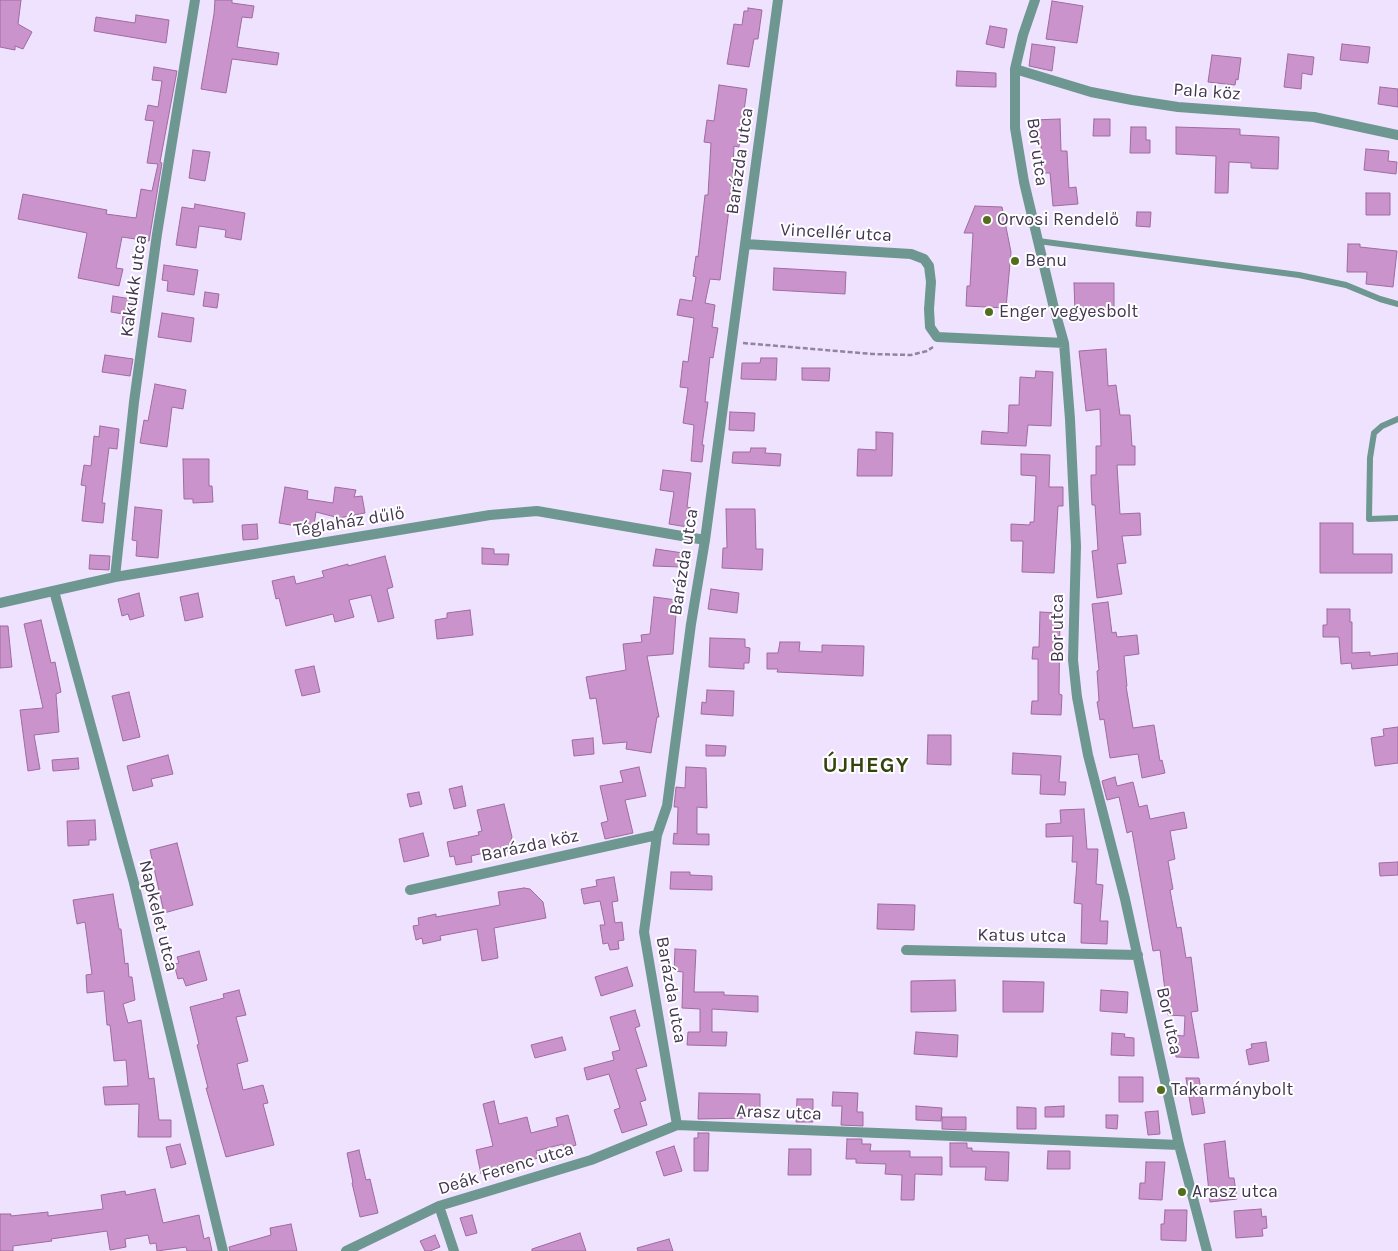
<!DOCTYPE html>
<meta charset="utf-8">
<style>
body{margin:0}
canvas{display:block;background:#efe2fe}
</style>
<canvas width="1398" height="1251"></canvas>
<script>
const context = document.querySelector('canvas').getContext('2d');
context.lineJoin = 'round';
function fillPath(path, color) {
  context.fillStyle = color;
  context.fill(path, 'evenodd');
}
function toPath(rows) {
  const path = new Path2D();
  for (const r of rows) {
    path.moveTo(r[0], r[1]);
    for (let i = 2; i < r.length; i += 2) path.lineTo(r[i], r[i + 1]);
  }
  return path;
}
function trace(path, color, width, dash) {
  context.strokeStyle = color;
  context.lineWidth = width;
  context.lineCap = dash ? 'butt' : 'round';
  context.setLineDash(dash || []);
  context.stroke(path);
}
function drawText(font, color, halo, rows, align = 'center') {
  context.font = font + ' Karla,sans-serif';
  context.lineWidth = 4;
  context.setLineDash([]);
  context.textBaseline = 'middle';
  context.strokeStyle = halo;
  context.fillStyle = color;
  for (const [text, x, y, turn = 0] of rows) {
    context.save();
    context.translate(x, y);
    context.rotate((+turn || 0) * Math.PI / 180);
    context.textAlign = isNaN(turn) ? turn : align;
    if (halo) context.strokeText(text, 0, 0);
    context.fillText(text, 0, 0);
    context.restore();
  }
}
const building = toPath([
 [0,0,21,0,18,24,32,32,23,49,15,46,15,50,0,47,0,0],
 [215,0,232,0,232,3,254,6,252,18,242,17,237,47,279,53,277,65,232,59,226,93,201,89,214,14,215,0],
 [1052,1,1083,6,1077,43,1046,39,1052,1],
 [748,8,762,10,758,39,754,39,749,67,727,64,734,24,742,25,744,11,748,11,748,8],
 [136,15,169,20,166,43,94,31,96,17,135,23,136,15],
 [990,26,1007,29,1004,48,986,44,990,26],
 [1032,44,1055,47,1052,71,1029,66,1032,44],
 [1342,44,1370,47,1368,63,1340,60,1342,44],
 [1288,54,1314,57,1312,75,1302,73,1301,89,1284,87,1288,54],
 [1212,55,1241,58,1238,80,1236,79,1235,85,1208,82,1212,55],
 [154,67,177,71,160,162,162,163,149,241,122,237,116,268,123,269,119,286,78,278,87,233,18,219,23,194,107,210,106,214,136,218,141,189,152,191,158,164,147,163,154,121,145,120,148,105,158,107,162,81,152,80,154,67],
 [957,71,996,73,996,87,956,86,957,71],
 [719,85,747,89,739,147,734,146,732,184,731,184,728,217,720,280,710,279,705,303,715,305,712,327,718,328,713,358,710,357,705,402,708,402,702,445,704,445,702,462,691,461,694,425,683,423,688,388,680,387,683,361,688,362,694,318,677,315,680,299,692,301,696,277,693,276,696,256,698,257,705,195,708,195,711,143,704,142,707,120,714,121,719,85],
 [1380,87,1398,89,1398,107,1378,104,1380,87],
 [1060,119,1061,151,1067,151,1069,188,1076,187,1078,204,1053,206,1050,173,1042,173,1041,143,1034,143,1033,120,1060,119],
 [1094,119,1110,119,1110,136,1093,136,1094,119],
 [1131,127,1146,127,1146,140,1150,140,1150,153,1130,153,1131,127],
 [1176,127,1240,129,1240,135,1279,137,1278,169,1251,168,1251,163,1229,162,1228,193,1215,193,1216,156,1176,154,1176,127],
 [1366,149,1389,151,1388,161,1397,162,1396,174,1364,170,1366,149],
 [193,150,210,152,205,181,189,178,193,150],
 [1366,193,1390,193,1390,215,1366,215,1366,193],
 [195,204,245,213,241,240,225,237,226,230,199,226,196,248,176,245,182,207,194,209,195,204],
 [975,206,1002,207,1011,252,1006,308,966,306,967,286,970,286,973,233,964,233,975,206],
 [1137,212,1151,212,1150,227,1136,226,1137,212],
 [1348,244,1360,244,1360,247,1397,251,1393,287,1366,284,1367,272,1347,272,1348,244],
 [164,265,198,270,194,295,167,291,168,281,162,280,164,265],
 [774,268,846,272,845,294,773,290,774,268],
 [1074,283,1114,283,1114,312,1075,313,1074,283],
 [205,292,219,294,217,308,203,306,205,292],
 [113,296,137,300,133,326,122,324,123,314,111,312,113,296],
 [162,313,194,318,191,342,158,337,162,313],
 [1106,349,1108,386,1116,385,1120,415,1130,415,1132,446,1135,446,1135,465,1117,465,1120,514,1140,513,1141,535,1122,536,1126,563,1117,564,1122,594,1097,598,1092,551,1098,550,1095,505,1092,505,1091,485,1091,475,1096,475,1096,446,1101,446,1100,409,1086,411,1079,351,1106,349],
 [105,355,133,359,130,376,102,372,105,355],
 [761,358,777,358,776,380,741,379,742,363,760,363,761,358],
 [802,368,830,368,829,381,802,380,802,368],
 [1036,371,1053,372,1051,426,1028,425,1026,446,981,444,982,431,1008,433,1009,405,1019,405,1020,377,1035,378,1036,371],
 [155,384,186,390,183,409,172,407,167,447,140,443,144,420,148,421,155,384],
 [730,412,755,413,754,431,729,430,730,412],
 [100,426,119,429,117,449,109,448,102,503,105,503,103,523,82,521,86,486,81,485,84,465,91,466,94,436,99,437,100,426],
 [876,432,893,433,892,476,857,476,858,449,876,450,876,432],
 [751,448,766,448,765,453,781,454,780,466,732,463,733,452,750,452,751,448],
 [1021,454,1050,455,1049,487,1063,487,1063,506,1058,506,1054,573,1022,572,1023,541,1011,541,1011,524,1030,525,1030,522,1034,522,1036,476,1021,475,1021,454],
 [183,459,209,459,209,486,212,486,213,502,193,503,193,499,184,499,183,459],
 [663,470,691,473,687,507,691,508,687,527,669,524,674,492,660,490,663,470],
 [285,487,308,491,307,499,333,503,335,487,356,490,354,497,362,496,365,513,339,518,316,512,314,525,302,523,302,527,279,523,285,487],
 [135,507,162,510,158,558,136,556,137,541,132,540,135,507],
 [726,509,755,509,756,549,763,549,762,570,722,568,723,548,727,548,726,509],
 [1320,523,1353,523,1353,554,1392,554,1392,573,1320,573,1320,523],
 [257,524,258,539,243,540,242,525,257,524],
 [482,548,494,549,494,554,509,554,508,565,482,564,482,548],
 [656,549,683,553,681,567,653,566,656,549],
 [90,555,110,556,109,570,89,569,90,555],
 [385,556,393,587,387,589,394,618,378,622,371,595,349,600,354,617,335,622,333,614,286,626,279,598,276,599,272,581,294,576,296,584,324,577,322,571,348,564,348,566,385,556],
 [711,589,739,593,737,613,708,609,711,589],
 [139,593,144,616,130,620,128,614,122,616,118,599,139,593],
 [198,593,203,617,185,621,180,597,198,593],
 [654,597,677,600,673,654,647,656,659,717,657,717,651,753,626,749,627,742,603,744,596,698,590,699,586,677,626,670,623,644,642,642,641,635,650,634,654,597],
 [1108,602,1112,633,1116,632,1117,637,1137,635,1139,654,1124,656,1127,686,1126,686,1133,728,1154,725,1160,761,1162,760,1165,773,1142,778,1138,754,1110,758,1104,719,1100,720,1097,702,1099,701,1097,671,1099,670,1092,604,1108,602],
 [1327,609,1350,609,1350,622,1352,622,1352,653,1370,652,1370,656,1398,653,1398,665,1352,669,1351,663,1341,664,1339,637,1323,637,1323,625,1327,625,1327,609],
 [470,610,473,635,437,639,435,620,447,618,447,613,470,610],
 [1040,612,1060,613,1059,694,1062,695,1061,715,1031,714,1032,701,1038,701,1038,659,1032,659,1033,647,1039,647,1040,612],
 [41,620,51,663,55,662,61,692,56,694,59,732,34,735,40,769,28,771,20,710,43,708,24,624,41,620],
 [0,626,8,626,12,667,0,668,0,626],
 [710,638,745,639,745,647,750,648,749,663,744,663,744,669,709,667,710,638],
 [780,642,800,642,799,651,822,652,822,645,864,646,863,676,777,672,778,669,767,669,767,653,778,653,780,642],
 [314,666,320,692,302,696,295,670,314,666],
 [707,690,734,691,733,716,701,714,702,702,706,703,707,690],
 [129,692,140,737,123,741,112,696,129,692],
 [1398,727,1398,763,1375,766,1371,738,1384,736,1383,729,1398,727],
 [928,735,951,735,951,765,927,764,928,735],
 [593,738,594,754,574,756,572,740,593,738],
 [706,745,726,746,725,756,706,756,706,745],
 [1013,753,1061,756,1059,782,1066,782,1065,795,1040,794,1041,775,1012,774,1013,753],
 [168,755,173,774,151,779,153,786,133,791,127,766,168,755],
 [78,758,79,769,53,771,52,760,78,758],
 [639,767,646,796,625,800,633,833,605,839,601,823,608,821,600,786,623,782,620,771,639,767],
 [686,767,706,768,707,808,697,807,697,834,709,834,709,845,673,844,674,833,677,834,678,807,674,807,676,787,685,788,686,767],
 [1115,777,1117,786,1133,782,1139,807,1147,805,1150,819,1184,812,1187,828,1170,831,1175,859,1168,861,1173,889,1170,890,1177,928,1181,927,1186,958,1191,957,1198,1011,1191,1012,1199,1058,1176,1057,1172,1035,1184,1036,1185,1016,1168,1015,1160,950,1153,951,1132,831,1127,833,1119,797,1107,800,1102,781,1115,777],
 [462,786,466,806,454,809,449,789,462,786],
 [419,792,422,804,410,807,407,794,419,792],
 [504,804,512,837,507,852,497,850,471,856,472,862,456,865,454,856,450,857,447,842,479,835,478,832,482,831,477,810,504,804],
 [1084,809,1087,849,1098,849,1096,884,1103,885,1100,921,1108,921,1107,944,1081,943,1082,904,1074,903,1077,862,1072,862,1073,836,1046,837,1046,824,1061,823,1060,810,1084,809],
 [95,820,96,840,89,840,89,845,68,846,67,821,95,820],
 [423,833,429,856,404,862,399,839,423,833],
 [177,843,193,905,164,913,150,850,177,843],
 [1398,862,1398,875,1380,876,1379,863,1398,862],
 [671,872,690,872,690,875,712,876,712,890,670,889,671,872],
 [614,877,618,901,612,902,615,923,622,922,624,940,618,941,619,949,610,950,608,943,603,944,600,925,605,925,600,901,584,904,581,889,597,886,596,880,614,877],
 [524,888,530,889,543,902,546,918,494,928,498,958,482,961,477,929,440,936,441,940,423,944,422,938,416,940,413,926,419,925,418,918,436,914,436,917,500,905,498,892,524,888],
 [113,894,119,929,121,929,125,964,128,963,129,977,132,977,135,1000,123,1004,128,1023,141,1020,149,1079,154,1078,159,1120,171,1120,171,1137,138,1137,139,1104,105,1105,103,1087,128,1086,126,1060,114,1061,110,1025,107,1025,104,991,87,993,86,975,92,974,85,922,77,924,73,900,113,894],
 [878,904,915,905,914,930,877,929,878,904],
 [675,949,696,950,694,992,724,992,724,995,758,996,758,1012,712,1009,712,1032,727,1032,726,1046,687,1045,688,1032,700,1032,700,1009,682,1008,683,972,674,971,675,949],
 [199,951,207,980,186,986,183,978,178,979,174,964,179,963,177,957,199,951],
 [627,967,633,986,601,996,595,977,627,967],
 [955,980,956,1011,911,1012,911,981,955,980],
 [1003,981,1044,982,1043,1012,1003,1012,1003,981],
 [239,990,246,1015,236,1017,248,1061,237,1064,243,1090,263,1085,268,1103,263,1104,274,1145,226,1157,206,1088,208,1088,197,1045,199,1044,190,1007,224,998,223,994,239,990],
 [1101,990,1128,992,1127,1013,1100,1011,1101,990],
 [635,1010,640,1026,635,1028,647,1066,636,1069,646,1100,640,1102,647,1125,622,1133,614,1110,620,1108,609,1074,587,1080,584,1068,614,1060,612,1052,620,1050,610,1017,635,1010],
 [916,1032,958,1035,957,1057,914,1054,916,1032],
 [1112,1033,1125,1034,1124,1037,1134,1038,1134,1056,1111,1055,1112,1033],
 [562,1037,566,1050,535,1058,531,1045,562,1037],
 [1266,1042,1269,1061,1249,1065,1246,1050,1252,1048,1251,1044,1266,1042],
 [1119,1077,1143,1077,1143,1102,1119,1102,1119,1077],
 [1186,1078,1199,1078,1205,1113,1192,1115,1186,1078],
 [833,1092,858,1093,857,1112,863,1112,863,1126,841,1125,842,1106,832,1106,833,1092],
 [699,1093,760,1094,760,1108,749,1108,749,1118,698,1119,699,1093],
 [797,1099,813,1099,813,1122,796,1122,797,1099],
 [494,1101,499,1124,527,1117,531,1133,558,1126,556,1118,568,1115,576,1145,564,1149,563,1144,536,1151,538,1158,481,1174,476,1150,493,1146,483,1104,494,1101],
 [916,1106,942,1108,941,1121,916,1120,916,1106],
 [1064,1106,1064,1117,1045,1117,1045,1107,1064,1106],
 [1017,1107,1036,1108,1036,1129,1017,1129,1017,1107],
 [1158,1111,1160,1134,1148,1135,1145,1112,1158,1111],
 [1106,1115,1118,1115,1117,1129,1106,1128,1106,1115],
 [942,1117,966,1117,966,1130,942,1129,942,1117],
 [698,1133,709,1133,708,1171,694,1171,694,1138,698,1138,698,1133],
 [847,1139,862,1139,862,1144,871,1144,870,1151,910,1151,910,1157,942,1157,942,1175,915,1174,914,1200,901,1200,902,1175,885,1174,886,1164,856,1163,856,1159,846,1159,847,1139],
 [1225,1141,1229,1178,1234,1178,1237,1199,1210,1202,1204,1144,1225,1141],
 [950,1143,967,1143,967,1148,972,1148,972,1151,1009,1152,1008,1181,985,1180,986,1167,950,1167,950,1143],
 [180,1144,186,1164,171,1168,166,1147,180,1144],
 [674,1146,682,1171,664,1176,656,1152,674,1146],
 [789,1149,811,1149,811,1175,788,1175,789,1149],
 [359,1150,366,1180,370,1179,378,1213,360,1217,352,1183,353,1183,347,1153,359,1150],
 [1048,1151,1070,1151,1070,1169,1047,1169,1048,1151],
 [1146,1162,1165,1162,1162,1200,1139,1199,1140,1183,1145,1183,1146,1162],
 [155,1189,163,1223,199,1215,204,1239,209,1237,212,1251,187,1251,186,1247,157,1251,156,1243,150,1244,148,1235,125,1239,126,1247,110,1250,107,1231,51,1239,52,1241,13,1246,13,1251,0,1251,0,1214,11,1214,11,1216,48,1212,48,1216,103,1209,101,1195,125,1191,126,1195,155,1189],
 [1261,1209,1262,1217,1266,1216,1267,1228,1262,1229,1263,1236,1236,1238,1234,1211,1261,1209],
 [1165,1210,1187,1210,1186,1241,1161,1240,1161,1224,1164,1224,1165,1210],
 [472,1215,477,1233,466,1236,460,1218,472,1215],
 [291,1224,297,1251,230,1251,229,1247,271,1235,270,1228,291,1224],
 [580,1233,586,1251,532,1251,532,1249,580,1233],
 [435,1235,440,1247,430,1251,425,1251,420,1241,435,1235],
 [669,1239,673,1251,638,1251,637,1248,669,1239]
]);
fillPath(building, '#ca93cb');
trace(building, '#9f6ba0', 1);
trace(toPath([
 [743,343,872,354,911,355,927,351,933,347]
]), '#91849f', 2.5, [5, 2.5]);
trace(toPath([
 [1038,241,1299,275,1346,285,1380,299,1398,304],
 [1398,419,1382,426,1374,433,1370,458,1369,519,1398,518]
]), '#6f9791', 6);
trace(toPath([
 [1035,0,1023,35,1015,69,1015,128,1024,182,1053,304,1064,343,1070,419,1076,546,1073,660,1077,697,1088,755,1125,899,1179,1145,1207,1251],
 [1015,69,1091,92,1132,100,1178,107,1314,117,1398,135],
 [745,244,911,254,924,259,929,266,931,282,929,309,930,327,937,337,1064,343],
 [115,577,134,402,157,234,195,0],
 [54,591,134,883,223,1251],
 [0,603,115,577,490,515,537,511,705,540],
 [410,890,657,835],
 [906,950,1138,955],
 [677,1125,644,932,657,835,667,806,691,624,705,540,778,0],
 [439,1206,454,1251],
 [346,1251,439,1206,591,1160,677,1125,1179,1145]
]), '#6f9791', 10);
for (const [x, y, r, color] of [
 [987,220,5,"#536c1e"],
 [1015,261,5,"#536c1e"],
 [989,312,5,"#536c1e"],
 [1161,1090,5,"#536c1e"],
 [1182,1192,5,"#536c1e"]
]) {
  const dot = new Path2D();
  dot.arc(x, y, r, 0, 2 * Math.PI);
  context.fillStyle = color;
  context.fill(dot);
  trace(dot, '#fff', 2);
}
drawText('18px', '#433651', '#fff', [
 ["Pala köz",1207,92,4],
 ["Bor utca",1037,152,82],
 ["Barázda utca",740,161,-82],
 ["Vincellér utca",836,233,3],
 ["Kakukk utca",134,286,-82],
 ["Téglaház dűlő",349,522,-9],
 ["Barázda utca",684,562,-81],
 ["Bor utca",1058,628,-90],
 ["Barázda köz",530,846,-12],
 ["Napkelet utca",158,916,76],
 ["Katus utca",1022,936,1],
 ["Barázda utca",671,990,80],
 ["Bor utca",1169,1021,78],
 ["Arasz utca",779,1113,2],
 ["Deák Ferenc utca",506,1169,-17]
]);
drawText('18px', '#433651', '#fff', [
 ["Orvosi Rendelő",997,220],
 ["Benu",1025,261],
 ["Enger vegyesbolt",999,312],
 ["Takarmánybolt",1171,1090],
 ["Arasz utca",1192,1192]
], 'left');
context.letterSpacing = '1px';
drawText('bold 22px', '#33440e', '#fff', [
 ["ÚJHEGY",866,766]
]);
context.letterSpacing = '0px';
</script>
